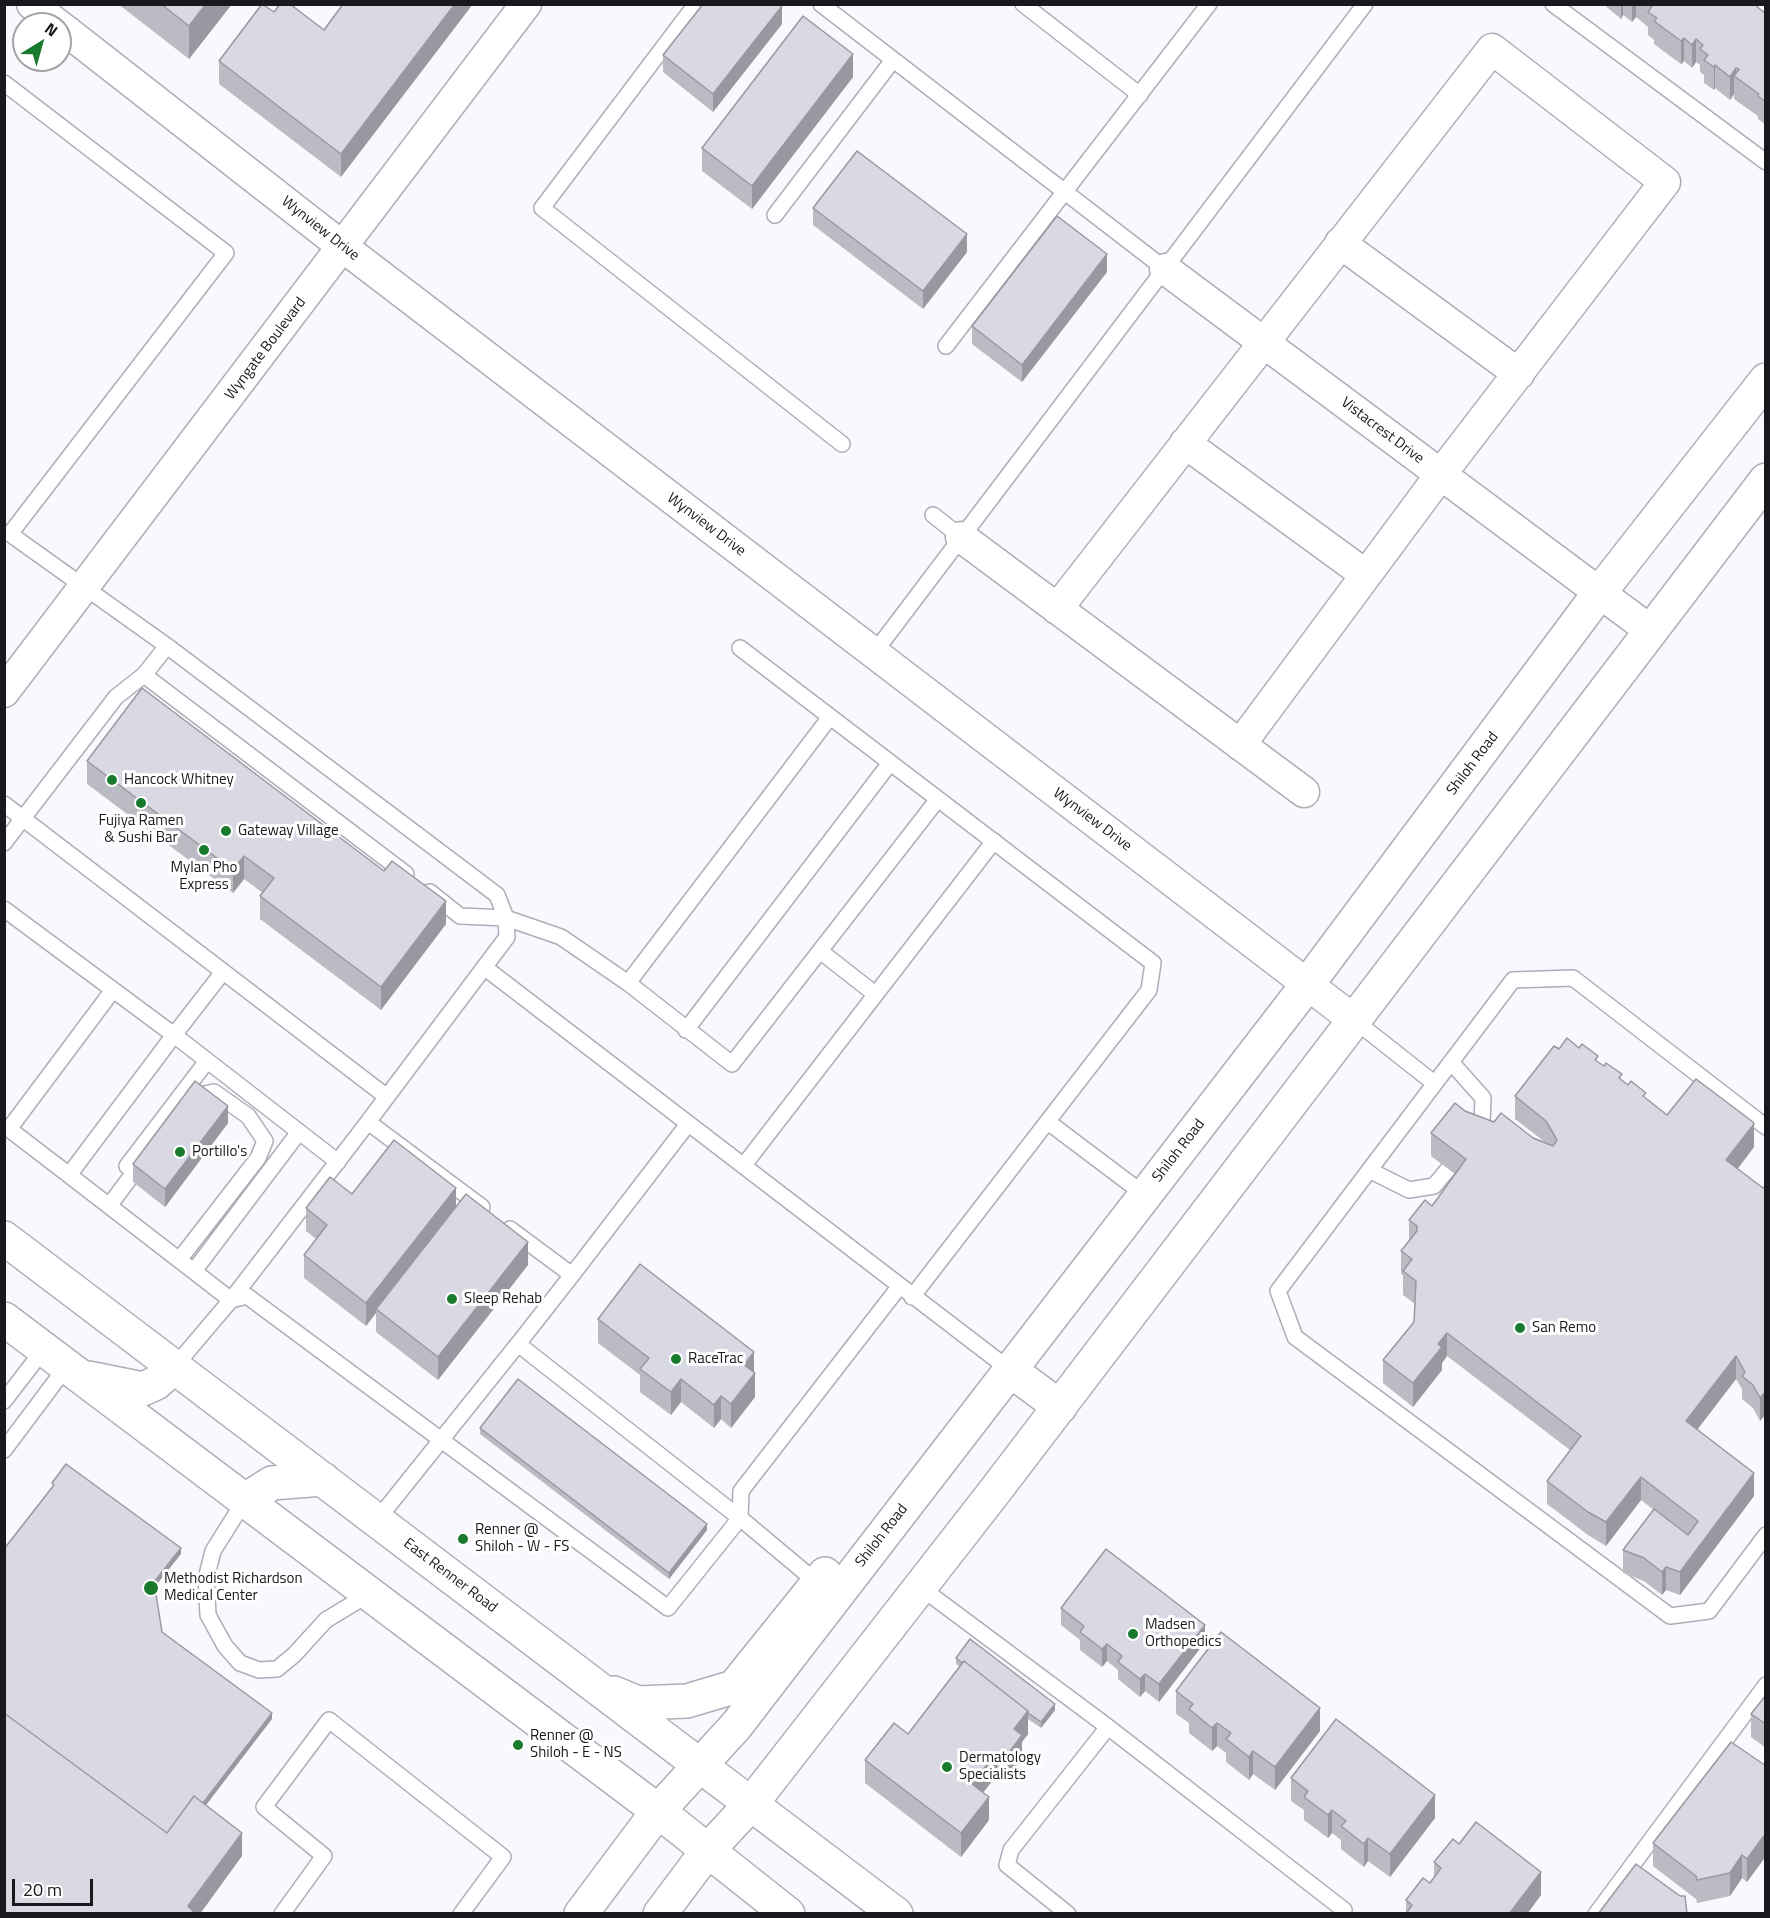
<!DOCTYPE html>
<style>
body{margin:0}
#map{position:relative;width:1770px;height:1918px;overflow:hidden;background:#f8f8ff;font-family:"Titillium Web",sans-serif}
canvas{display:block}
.frame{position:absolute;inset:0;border:6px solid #19191d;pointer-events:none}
.north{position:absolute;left:12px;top:12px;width:60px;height:60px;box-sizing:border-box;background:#fff;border:2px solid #a3a3a5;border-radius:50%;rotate:37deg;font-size:16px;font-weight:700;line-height:24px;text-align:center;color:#19191d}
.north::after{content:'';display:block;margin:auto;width:21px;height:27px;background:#187a2c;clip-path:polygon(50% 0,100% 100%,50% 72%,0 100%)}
.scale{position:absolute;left:12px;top:1879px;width:81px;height:27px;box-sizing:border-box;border:3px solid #19191d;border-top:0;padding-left:8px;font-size:18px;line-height:21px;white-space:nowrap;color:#19191d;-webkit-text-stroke:4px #fff;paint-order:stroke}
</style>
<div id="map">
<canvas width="1770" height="1918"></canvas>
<div class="frame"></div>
<div class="north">N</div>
<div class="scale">20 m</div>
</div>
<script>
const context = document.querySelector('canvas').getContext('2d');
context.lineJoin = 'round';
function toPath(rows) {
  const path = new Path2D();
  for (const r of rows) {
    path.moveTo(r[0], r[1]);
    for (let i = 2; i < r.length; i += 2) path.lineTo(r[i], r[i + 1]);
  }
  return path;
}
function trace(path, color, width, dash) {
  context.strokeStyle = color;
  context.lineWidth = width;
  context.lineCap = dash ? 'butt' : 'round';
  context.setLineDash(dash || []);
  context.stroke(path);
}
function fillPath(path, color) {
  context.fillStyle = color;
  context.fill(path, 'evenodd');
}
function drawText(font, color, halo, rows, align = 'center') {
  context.font = font + ' "Titillium Web",sans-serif';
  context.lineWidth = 6;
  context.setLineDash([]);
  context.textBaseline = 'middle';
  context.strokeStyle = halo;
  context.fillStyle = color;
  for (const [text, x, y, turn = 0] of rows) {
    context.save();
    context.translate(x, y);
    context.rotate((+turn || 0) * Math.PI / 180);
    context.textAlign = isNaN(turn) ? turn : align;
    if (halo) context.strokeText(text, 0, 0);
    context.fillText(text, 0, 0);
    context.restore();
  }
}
const lane = toPath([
 [696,4,542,208,842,444],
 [821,4,1165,269],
 [1023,4,1140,95],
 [1553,4,1766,162],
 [4,83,226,253,10,534,167,646,497,895,506,918,507,937,368,1122],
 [775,215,893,60],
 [946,346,1209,4],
 [933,515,961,537],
 [167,646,144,675,406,874],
 [740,648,1153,963,1149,990,912,1297],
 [874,653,1365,4],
 [4,804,387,1097],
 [4,843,116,697,144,675],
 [430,892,460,916,506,918,561,937,628,983,732,1064,938,799],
 [4,909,174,1035,223,972],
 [820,951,875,994],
 [484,967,1010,1370],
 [628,983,830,717],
 [113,990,9,1129,69,1175,174,1035,338,1162],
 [1354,1020,1434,1083],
 [686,1030,890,763],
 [1451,1062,1483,1098,1482,1124,1475,1134],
 [1048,1122,1145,1195],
 [1766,1127,1573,978,1513,980,1278,1291,1295,1337,1670,1616,1709,1611,1766,1535],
 [744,1165,994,841],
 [127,1166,207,1061],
 [1369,1170,1409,1190,1434,1186,1449,1168],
 [69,1175,231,1300,368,1122,482,1207],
 [109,1206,144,1159],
 [510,1229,572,1275,518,1344],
 [179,1260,258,1158,265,1141,248,1116,214,1092,191,1097],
 [194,1271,299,1132],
 [572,1275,688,1124],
 [175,1366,231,1300,247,1296,668,1608,740,1518,741,1491,899,1287],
 [4,1401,44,1349],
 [4,1450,67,1366],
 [245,1500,213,1551,206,1579,208,1615,225,1646,240,1663,259,1670,277,1669,294,1655,326,1620,369,1594],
 [377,1520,518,1344,740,1518,820,1585],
 [920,1587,1108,1727,1344,1910,1342,1914],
 [282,1914,324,1856,264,1807,329,1720,503,1857,461,1914],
 [1068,1914,1007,1865,1011,1850,1108,1727],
 [1596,1914,1766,1685]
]);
const street = toPath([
 [32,4,57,24],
 [60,26,343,247,1354,1020],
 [1340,243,1519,374],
 [1165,269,1651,631],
 [1185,443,1366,575],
 [961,537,1304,792],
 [1057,609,1492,49,1665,182,1441,474,1240,745],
 [4,692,526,4]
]);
const secondary = toPath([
 [4,1238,896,1914],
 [4,1319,658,1811,788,1914],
 [1010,1370,1060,1407],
 [88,1378,143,1389,156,1383,175,1366],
 [245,1500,272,1483,323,1479],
 [614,1693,638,1703,687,1701,734,1687,825,1574],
 [581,1914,658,1811,736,1726,1307,985,1600,592,1766,380],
 [660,1914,708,1850,751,1804,995,1491,1766,480]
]);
trace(lane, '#adadb7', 18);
trace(street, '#adadb7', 33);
trace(secondary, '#adadb7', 36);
trace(lane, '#fff', 15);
trace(street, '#fff', 30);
trace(secondary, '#fff', 33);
fillPath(toPath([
 [118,4,232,4,189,59],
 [343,4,341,177,219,84,219,61,324,30],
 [1603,4,1754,4,1766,14,1766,125,1758,119,1758,116,1734,99,1734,94,1730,100,1715,88,1714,90,1704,83,1704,75,1700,72,1700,65,1696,62,1692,68,1684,61,1681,64,1654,44,1654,40,1648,35,1648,27,1636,17,1632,22,1623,15,1621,19],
 [782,24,713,112,663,72,663,55],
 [853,77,752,209,702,171,702,148],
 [813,208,967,252,923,309,813,225],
 [1107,272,1022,382,972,344,972,326],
 [87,761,446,924,381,1010,260,919,260,896,263,893,244,879,233,893,87,784],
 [1559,1049,1598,1062,1667,1115,1754,1147,1738,1169,1763,1188,1760,1421,1753,1408,1742,1399,1742,1389,1736,1379,1698,1429,1754,1496,1680,1595,1666,1590,1662,1595,1644,1581,1623,1573,1623,1550,1654,1510,1641,1500,1606,1546,1588,1535,1547,1504,1547,1481,1570,1450,1447,1356,1442,1363,1442,1370,1413,1407,1383,1383,1383,1360,1414,1322,1415,1304,1403,1295,1403,1275,1401,1274,1401,1251,1409,1241,1409,1220,1432,1206,1455,1174,1431,1156,1431,1133,1465,1111,1545,1142,1515,1119,1515,1096],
 [228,1123,165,1207,133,1182,133,1164],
 [352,1194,456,1207,528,1265,438,1380,376,1332,376,1313,366,1326,304,1278,304,1255,316,1239,306,1231,306,1208],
 [598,1319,754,1372,755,1397,731,1428,721,1419,714,1428,681,1402,671,1415,640,1392,640,1375,598,1343],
 [480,1428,707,1530,669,1579,480,1434],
 [1061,1608,1205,1642,1159,1702,1145,1691,1140,1697,1118,1679,1118,1670,1107,1661,1102,1667,1080,1650,1080,1640,1061,1625],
 [956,1658,1055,1710,1041,1728,1028,1719,1028,1734,1022,1742,1022,1758,1005,1781,997,1775,983,1792,989,1820,961,1857,865,1783,865,1760,908,1734,960,1667,956,1664],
 [1176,1691,1320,1731,1275,1790,1253,1774,1249,1780,1226,1762,1226,1753,1217,1746,1212,1751,1189,1733,1189,1723,1176,1714],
 [1766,1695,1766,1748,1751,1737,1751,1714],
 [1766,1766,1766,1856,1747,1882,1742,1878,1730,1896,1697,1903,1696,1899,1653,1866,1653,1843],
 [1291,1778,1435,1818,1390,1877,1368,1861,1364,1867,1341,1849,1341,1840,1332,1833,1328,1838,1304,1820,1304,1810,1291,1801],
 [1459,1844,1541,1895,1527,1914,1406,1914,1406,1900,1430,1883,1434,1877,1434,1862]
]), '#bbbbc4');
fillPath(toPath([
 [206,4,232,4,189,59,189,26],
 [455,4,473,4,341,177,341,154],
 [1621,4,1623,4,1623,15,1621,19],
 [1632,4,1636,4,1636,17,1632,22],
 [782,6,782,24,713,112,713,94],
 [1684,38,1684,61,1681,64,1681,41],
 [1696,39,1696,62,1692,68,1692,45],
 [853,54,853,77,752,209,752,186],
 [1715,65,1715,88,1714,90,1714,67],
 [1736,68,1736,77,1734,76,1734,94,1730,100,1730,77],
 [967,234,967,252,923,309,923,291],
 [1107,254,1107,272,1022,382,1022,365],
 [244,856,244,879,233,893,233,870],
 [446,901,446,924,381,1010,381,987],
 [228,1106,228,1123,165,1207,165,1189],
 [1754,1124,1754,1147,1726,1183,1726,1160],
 [456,1188,456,1211,376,1309,376,1313,366,1326,366,1303],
 [528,1242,528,1265,438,1380,438,1357],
 [1447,1333,1447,1356,1442,1363,1442,1370,1413,1407,1413,1383,1438,1344],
 [754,1352,754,1375,744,1365],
 [1736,1356,1736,1379,1686,1444,1686,1421],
 [755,1373,755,1397,731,1428,731,1404],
 [681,1379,681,1402,671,1415,671,1392],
 [1766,1391,1766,1414,1760,1421,1760,1398],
 [721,1396,721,1419,714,1428,714,1405],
 [1754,1473,1754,1496,1680,1595,1680,1572],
 [1641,1477,1641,1500,1606,1546,1606,1522],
 [707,1524,707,1530,669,1579,669,1573],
 [181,1548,181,1554,154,1588,154,1582],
 [1666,1567,1666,1590,1662,1595,1662,1572],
 [1205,1625,1205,1642,1159,1702,1159,1684],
 [1107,1644,1107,1661,1102,1667,1102,1649],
 [1145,1674,1145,1691,1140,1697,1140,1679],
 [1055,1704,1055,1710,1041,1728,1041,1722],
 [1320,1708,1320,1731,1275,1790,1275,1767],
 [1028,1711,1028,1734,1022,1742,1022,1758,1005,1781,1005,1758,1014,1729],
 [272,1713,272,1719,167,1856,167,1851],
 [1217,1723,1217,1746,1212,1751,1212,1728],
 [1253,1751,1253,1774,1249,1780,1249,1757],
 [997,1752,997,1775,972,1807,972,1784],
 [1435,1795,1435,1818,1390,1877,1390,1854],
 [989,1797,989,1820,961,1857,961,1833],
 [1332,1810,1332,1833,1328,1838,1328,1815],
 [242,1833,242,1856,200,1914,188,1914,188,1906],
 [1766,1833,1766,1856,1747,1882,1747,1859],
 [1368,1838,1368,1861,1364,1867,1364,1844],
 [1742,1855,1742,1878,1730,1896,1730,1873],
 [1541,1872,1541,1895,1527,1914,1509,1914]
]), '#9898a0');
const building = toPath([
 [161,4,206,4,189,26,161,4],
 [262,4,274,12,280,4,290,4,324,30,343,4,455,4,341,154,219,61,262,4],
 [703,4,780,4,782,6,713,94,663,55,703,4],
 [1650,4,1754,4,1766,14,1766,102,1758,96,1759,94,1734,76,1739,69,1736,68,1730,77,1715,65,1714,67,1704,60,1708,55,1700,49,1703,45,1696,39,1692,45,1684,38,1681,41,1654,21,1657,18,1648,12,1652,6,1650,4],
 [803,16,853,54,752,186,702,148,803,16],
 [857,151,967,234,923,291,813,208,857,151],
 [1057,216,1107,254,1022,365,972,326,1057,216],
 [142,688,384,871,392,861,446,901,381,987,260,896,274,878,244,856,233,870,87,761,142,688],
 [1567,1038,1579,1048,1582,1044,1598,1056,1595,1060,1604,1066,1606,1063,1622,1074,1619,1078,1628,1085,1631,1081,1646,1093,1643,1096,1667,1115,1696,1079,1753,1122,1754,1124,1726,1160,1763,1188,1766,1185,1766,1391,1760,1398,1753,1385,1742,1376,1745,1372,1736,1356,1686,1421,1754,1473,1680,1572,1666,1567,1662,1572,1644,1558,1623,1550,1654,1509,1688,1535,1698,1521,1641,1477,1606,1522,1588,1512,1547,1481,1581,1436,1447,1333,1438,1344,1442,1347,1413,1383,1383,1360,1414,1322,1416,1281,1403,1271,1412,1259,1401,1251,1417,1231,1417,1226,1409,1220,1425,1200,1432,1206,1466,1159,1431,1133,1455,1103,1465,1111,1494,1122,1501,1113,1533,1138,1553,1146,1557,1140,1546,1121,1515,1096,1554,1046,1559,1049,1567,1038],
 [195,1081,228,1106,165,1189,133,1164,195,1081],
 [394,1140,456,1188,366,1303,304,1255,327,1225,306,1208,330,1177,352,1194,394,1140],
 [466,1194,528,1242,438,1357,376,1309,466,1194],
 [640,1264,754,1352,744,1365,755,1373,731,1404,721,1396,714,1405,681,1379,671,1392,640,1369,649,1358,598,1319,640,1264],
 [518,1379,707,1524,669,1573,480,1428,518,1379],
 [66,1464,181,1548,154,1582,162,1632,272,1713,203,1803,194,1796,167,1833,4,1713,4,1549,54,1485,52,1483,66,1464],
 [1106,1549,1205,1625,1159,1684,1145,1674,1140,1679,1118,1662,1122,1656,1107,1644,1102,1649,1080,1632,1084,1626,1061,1608,1106,1549],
 [1221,1632,1320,1708,1275,1767,1253,1751,1249,1757,1226,1739,1231,1733,1217,1723,1212,1728,1189,1709,1193,1704,1176,1691,1221,1632],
 [970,1639,1055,1704,1041,1722,1028,1713,1028,1711,964,1661,962,1663,956,1658,970,1639],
 [964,1661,1028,1711,1014,1729,1022,1735,1005,1758,997,1752,972,1784,989,1797,961,1833,865,1760,894,1723,908,1734,964,1661],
 [1766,1695,1766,1724,1751,1714,1766,1695],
 [4,1713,167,1833,194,1796,242,1833,188,1906,196,1914,4,1914,4,1713],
 [1336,1719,1435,1795,1390,1854,1368,1838,1364,1844,1341,1826,1346,1821,1332,1810,1328,1815,1304,1797,1308,1791,1291,1778,1336,1719],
 [1731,1742,1766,1766,1766,1833,1747,1859,1742,1855,1730,1873,1697,1880,1696,1876,1653,1843,1731,1742],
 [1476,1822,1541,1872,1509,1914,1406,1914,1412,1905,1406,1900,1423,1878,1430,1883,1441,1868,1434,1862,1453,1839,1459,1844,1476,1822],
 [1636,1864,1680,1896,1685,1896,1687,1914,1598,1914,1636,1864]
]);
fillPath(building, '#d9d9e4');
trace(building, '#9898a0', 1.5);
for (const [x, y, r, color] of [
 [112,780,6,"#187a2c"],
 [141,803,6,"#187a2c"],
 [226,831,6,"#187a2c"],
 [204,850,6,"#187a2c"],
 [180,1152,6,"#187a2c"],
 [452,1299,6,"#187a2c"],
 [1520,1328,6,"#187a2c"],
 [676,1359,6,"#187a2c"],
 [463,1539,6,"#187a2c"],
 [151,1588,8,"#187a2c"],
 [1133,1634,6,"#187a2c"],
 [518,1745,6,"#187a2c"],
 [947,1767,6,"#187a2c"]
]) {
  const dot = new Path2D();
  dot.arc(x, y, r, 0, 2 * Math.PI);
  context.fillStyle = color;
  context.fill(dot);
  trace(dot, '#fff', 2);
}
drawText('15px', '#19191d', '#fff', [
 ["Wynview Drive",320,229,38],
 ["Wyngate Boulevard",266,349,-53],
 ["Vistacrest Drive",1382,431,37],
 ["Wynview Drive",706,525,37],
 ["Shiloh Road",1473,764,-53],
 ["Wynview Drive",1092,820,37],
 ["Shiloh Road",1179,1151,-52],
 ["Shiloh Road",882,1536,-52],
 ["East Renner Road",450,1576,37]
]);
drawText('15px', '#19191d', '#fff', [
 ["Hancock Whitney",124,780],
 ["Fujiya Ramen",141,821,"center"],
 ["& Sushi Bar",141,838,"center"],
 ["Gateway Village",238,831],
 ["Mylan Pho",204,868,"center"],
 ["Express",204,885,"center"],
 ["Portillo's",192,1152],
 ["Sleep Rehab",464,1299],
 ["San Remo",1532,1328],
 ["RaceTrac",688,1359],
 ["Renner @",475,1530],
 ["Shiloh - W - FS",475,1547],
 ["Methodist Richardson",164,1579],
 ["Medical Center",164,1596],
 ["Madsen",1145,1625],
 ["Orthopedics",1145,1642],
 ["Renner @",530,1736],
 ["Shiloh - E - NS",530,1753],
 ["Dermatology",959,1758],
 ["Specialists",959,1775]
], 'left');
</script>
